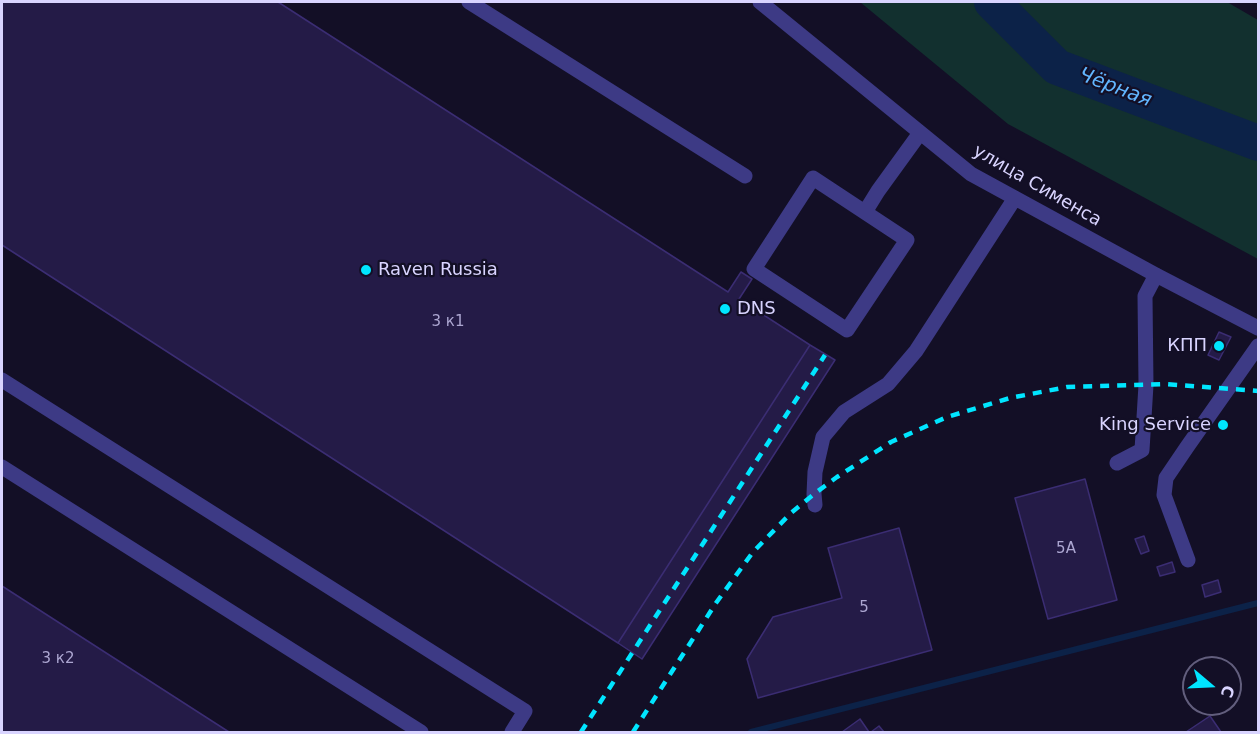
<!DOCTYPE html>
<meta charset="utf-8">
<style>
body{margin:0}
#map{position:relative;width:1260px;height:734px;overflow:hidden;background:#130f26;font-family:"DejaVu Sans",sans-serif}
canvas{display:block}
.frame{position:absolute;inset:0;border:3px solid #d9d4ff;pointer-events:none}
.north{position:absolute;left:1182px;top:656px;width:60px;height:60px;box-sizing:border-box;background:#130f26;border:2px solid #625e7d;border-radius:50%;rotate:109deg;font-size:16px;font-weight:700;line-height:24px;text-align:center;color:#d9d4ff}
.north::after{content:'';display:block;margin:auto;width:21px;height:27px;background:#00e5ff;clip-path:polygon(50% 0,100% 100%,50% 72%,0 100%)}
</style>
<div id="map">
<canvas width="1260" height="734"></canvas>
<div class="frame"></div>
<div class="north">С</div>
</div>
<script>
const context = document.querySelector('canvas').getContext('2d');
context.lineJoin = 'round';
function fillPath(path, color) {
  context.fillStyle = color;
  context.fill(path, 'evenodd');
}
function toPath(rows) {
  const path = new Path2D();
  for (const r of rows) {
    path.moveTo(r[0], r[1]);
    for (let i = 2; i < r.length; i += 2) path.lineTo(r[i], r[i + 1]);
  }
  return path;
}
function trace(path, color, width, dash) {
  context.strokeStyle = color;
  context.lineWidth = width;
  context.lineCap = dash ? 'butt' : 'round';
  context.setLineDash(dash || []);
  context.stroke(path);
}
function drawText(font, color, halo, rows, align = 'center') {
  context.font = font + ' "DejaVu Sans",sans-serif';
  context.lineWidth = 4.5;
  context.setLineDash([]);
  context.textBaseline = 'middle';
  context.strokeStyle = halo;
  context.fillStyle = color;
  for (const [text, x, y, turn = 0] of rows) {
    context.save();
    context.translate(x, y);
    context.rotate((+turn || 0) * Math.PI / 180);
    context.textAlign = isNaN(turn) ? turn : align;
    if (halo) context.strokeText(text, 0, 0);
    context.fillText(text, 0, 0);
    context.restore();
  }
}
fillPath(toPath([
 [860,2,1227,2,1258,20,1258,259,1008,124]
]), '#12302f');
trace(toPath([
 [751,732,1258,603]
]), '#0c2248', 6);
trace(toPath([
 [992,2,1057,67,1258,143]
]), '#0c2248', 36);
const building = toPath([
 [2,2,278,2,728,292,741,272,752,279,739,299,810,345,618,643,2,245,2,2],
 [1219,332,1231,337,1219,360,1208,355,1219,332],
 [810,345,835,360,642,659,618,643,810,345],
 [1085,479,1117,600,1048,619,1015,498,1085,479],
 [899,528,932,650,758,698,747,659,773,617,842,598,828,548,899,528],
 [1144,536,1149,551,1141,554,1135,539,1144,536],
 [1172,562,1175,572,1160,576,1157,567,1172,562],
 [1218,580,1221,592,1205,597,1202,585,1218,580],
 [2,586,229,732,2,732,2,586],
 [1210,716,1221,732,1186,732,1210,716],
 [860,719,869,732,842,732,860,719],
 [879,726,884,732,871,732,879,726]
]);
fillPath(building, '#241b47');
trace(building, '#3b2d73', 1.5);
trace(toPath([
 [469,2,745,176],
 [760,2,971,174,1156,275,1258,328],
 [813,178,907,240,847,330,754,269,813,178],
 [865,212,878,191,920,133],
 [2,380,525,711,512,732],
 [1117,463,1142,450,1146,385,1145,296,1156,275],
 [2,467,421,732],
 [815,505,814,494,815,472,823,437,844,412,888,384,916,351,1015,198],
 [1188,560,1164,495,1166,478,1187,447,1258,346]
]), '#3d3a85', 15);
trace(toPath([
 [581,732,825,355],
 [633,732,716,603,753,552,791,513,814,494,837,477,891,442,947,417,1010,398,1067,387,1165,384,1258,391]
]), '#00e5ff', 4.5, [9, 8]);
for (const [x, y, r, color] of [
 [366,270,6,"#00e5ff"],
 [725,309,6,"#00e5ff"],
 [1219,346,6,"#00e5ff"],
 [1223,425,6,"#00e5ff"]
]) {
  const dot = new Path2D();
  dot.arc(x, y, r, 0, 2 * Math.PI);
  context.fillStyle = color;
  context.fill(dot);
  trace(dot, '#130f26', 2);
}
drawText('15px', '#aca6d1', null, [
 ["3 к1",448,322],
 ["5А",1066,549],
 ["5",864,608],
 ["3 к2",58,659]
]);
drawText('18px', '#d9d4ff', '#130f26', [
 ["улица Сименса",1037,186,30]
]);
drawText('18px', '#d9d4ff', '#130f26', [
 ["Raven Russia",378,270],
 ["DNS",737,309],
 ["КПП",1207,346,"right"],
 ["King Service",1211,425,"right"]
], 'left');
drawText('italic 20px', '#62b6ff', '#130f26', [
 ["Чёрная",1115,88,21]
]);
</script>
